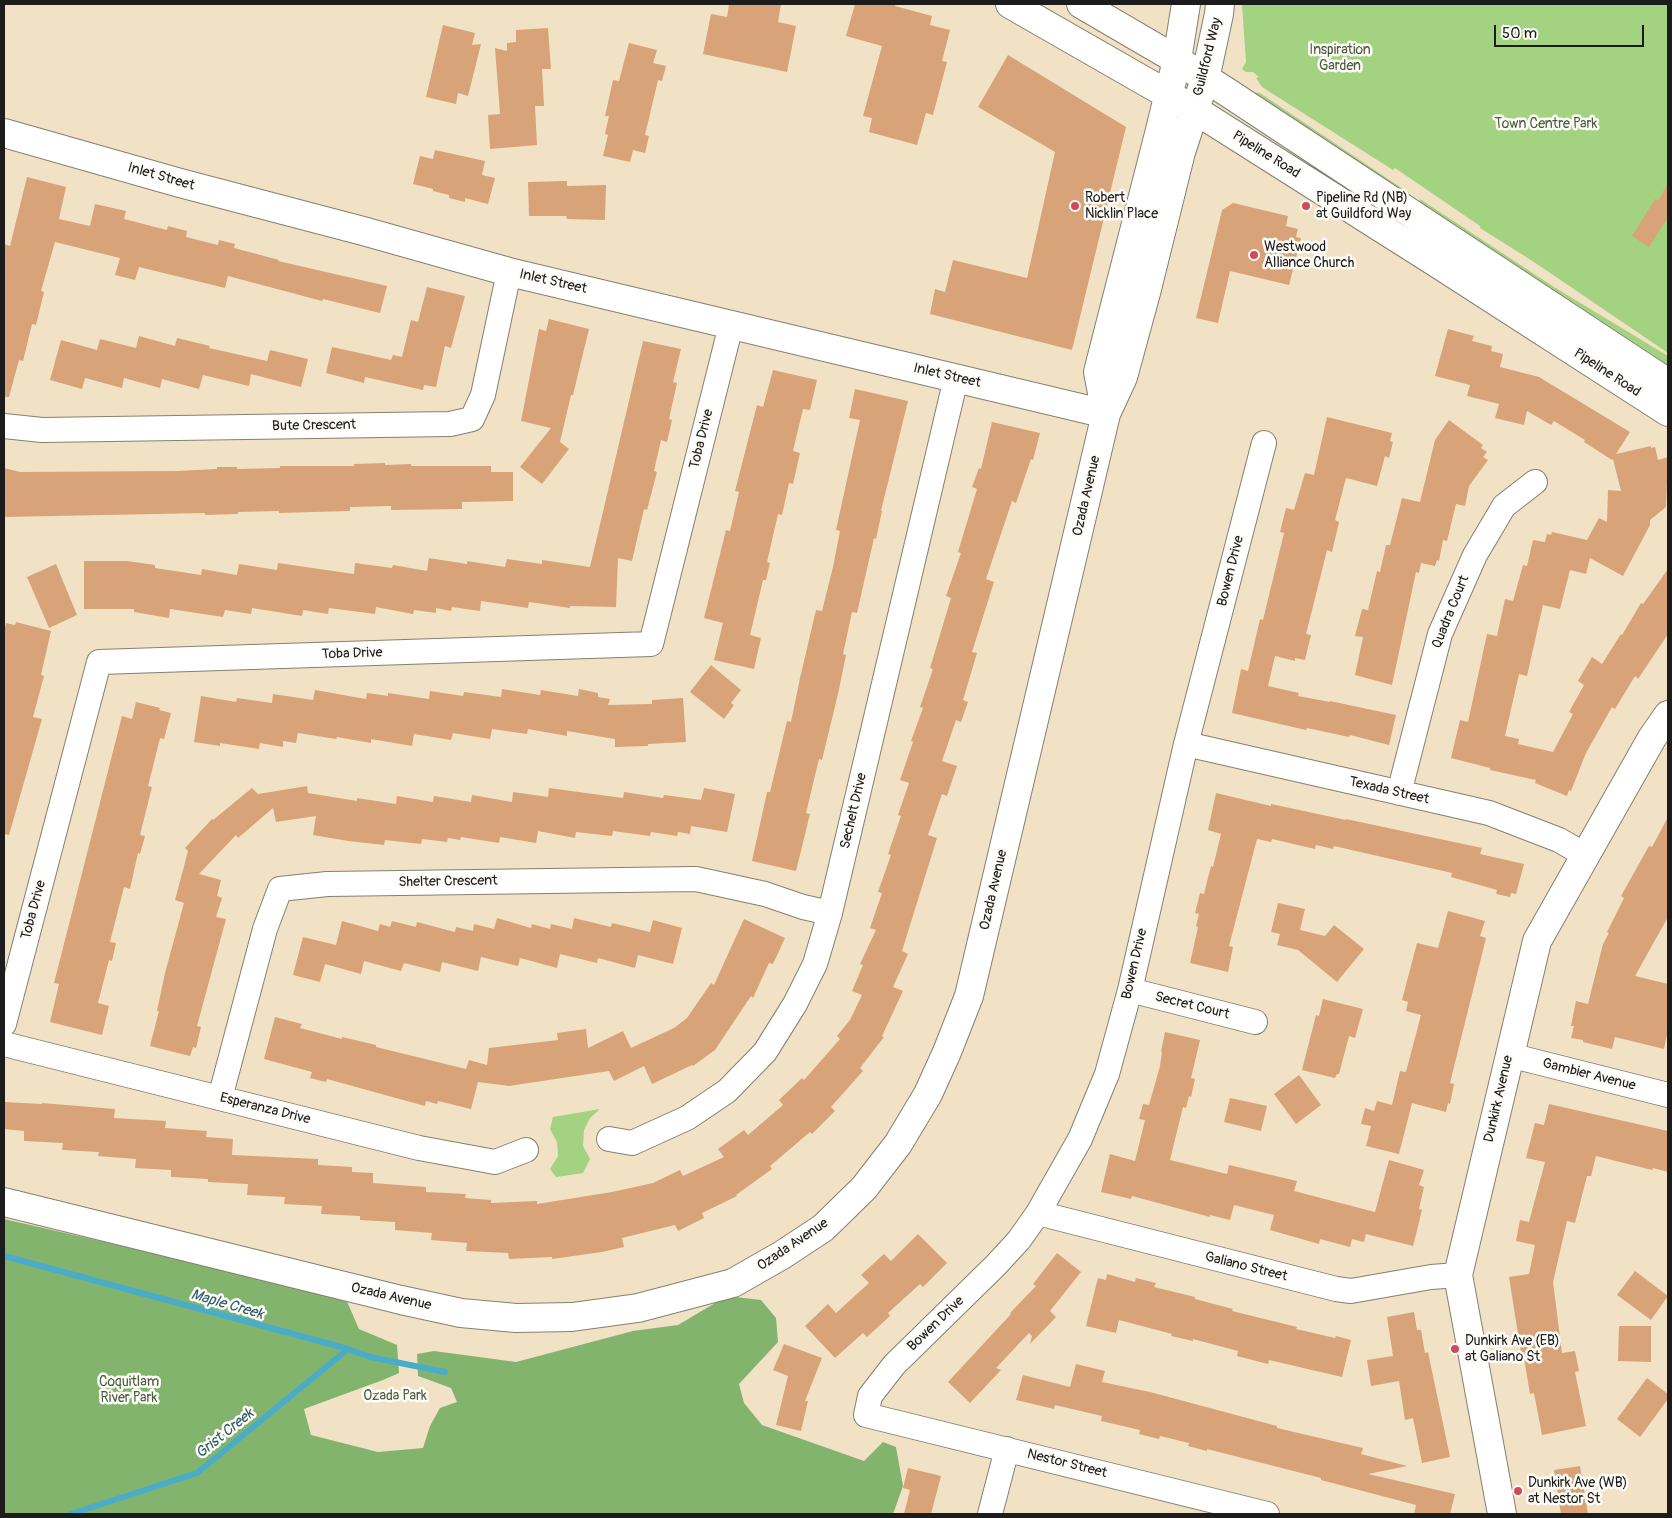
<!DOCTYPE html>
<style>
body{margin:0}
#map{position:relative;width:1672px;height:1518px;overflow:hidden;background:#f2e2c5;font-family:Pangolin,sans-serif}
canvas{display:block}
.frame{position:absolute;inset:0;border:5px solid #1c1c1c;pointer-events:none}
.scale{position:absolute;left:1494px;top:25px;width:150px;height:22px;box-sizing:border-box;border:2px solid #1c1c1c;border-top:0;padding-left:6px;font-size:15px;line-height:18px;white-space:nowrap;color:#1c1c1c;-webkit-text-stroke:4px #fdfcf7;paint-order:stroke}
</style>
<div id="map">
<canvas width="1672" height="1518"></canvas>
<div class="frame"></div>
<div class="scale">50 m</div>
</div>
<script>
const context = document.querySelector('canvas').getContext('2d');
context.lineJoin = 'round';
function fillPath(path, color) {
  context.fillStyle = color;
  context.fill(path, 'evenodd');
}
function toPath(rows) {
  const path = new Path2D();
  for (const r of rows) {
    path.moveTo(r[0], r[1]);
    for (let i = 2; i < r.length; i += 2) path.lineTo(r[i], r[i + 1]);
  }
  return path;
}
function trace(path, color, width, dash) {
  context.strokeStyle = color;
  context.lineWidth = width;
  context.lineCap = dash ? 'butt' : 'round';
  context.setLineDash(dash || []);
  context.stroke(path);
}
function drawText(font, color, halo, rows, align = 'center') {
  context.font = font + ' Pangolin,sans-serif';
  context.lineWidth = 5;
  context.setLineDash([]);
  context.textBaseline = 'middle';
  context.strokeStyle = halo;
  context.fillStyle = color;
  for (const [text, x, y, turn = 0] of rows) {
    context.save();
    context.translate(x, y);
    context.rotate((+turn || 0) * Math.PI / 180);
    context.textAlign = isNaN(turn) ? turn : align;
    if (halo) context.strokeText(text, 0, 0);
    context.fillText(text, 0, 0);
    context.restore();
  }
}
fillPath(toPath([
 [1242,4,1668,4,1668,353,1534,262,1480,228,1480,226,1395,168,1393,170,1262,87,1256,78,1259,77,1253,72,1246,72,1242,69,1246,62],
 [1242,91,1260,93,1409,193,1398,195],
 [1420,199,1554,287,1668,356,1668,373,1418,207],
 [600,1109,590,1118,584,1130,583,1146,590,1159,583,1173,556,1177,550,1169,558,1156,557,1142,550,1129,553,1117]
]), '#a3d280');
fillPath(toPath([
 [4,1219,345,1297,359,1329,397,1345,399,1373,383,1380,304,1409,311,1435,378,1452,423,1448,430,1426,440,1408,457,1402,451,1388,418,1376,417,1354,434,1351,516,1362,633,1331,678,1325,727,1296,761,1300,776,1318,778,1342,739,1384,744,1403,762,1425,864,1461,883,1442,896,1447,903,1486,893,1514,4,1514]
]), '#82b46e');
trace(toPath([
 [4,1256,345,1348,370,1357,445,1372],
 [71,1514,197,1473,348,1349]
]), '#49adc9', 6);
fillPath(toPath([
 [729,4,781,4,778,22,796,26,787,72,703,54,711,14,727,17],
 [855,4,896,4,895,6,932,16,930,25,950,30,942,61,947,62,933,115,926,113,917,145,869,132,872,118,863,116,882,46,846,36],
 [443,25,475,33,472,45,481,44,468,96,458,93,456,104,426,97],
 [548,28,551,69,542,69,544,106,535,106,537,145,490,149,488,115,500,114,495,48,507,51,507,43,516,42,516,30],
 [629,43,657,50,653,63,666,66,662,81,658,80,645,135,649,136,645,153,633,150,630,162,603,156,608,135,605,134,609,116,605,116,613,80,619,81],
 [1008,55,1126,127,1072,350,930,314,935,289,945,292,953,260,1027,278,1055,152,978,107],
 [435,150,485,161,482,175,495,178,488,204,465,198,465,202,449,198,449,195,433,191,433,189,413,184,420,156,433,159],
 [27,177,66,187,59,219,90,226,95,204,126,211,124,219,167,230,168,226,187,231,186,237,218,245,219,240,235,244,234,248,279,260,278,261,387,286,380,313,323,299,322,301,228,276,225,288,139,267,135,280,115,275,120,258,55,242,41,291,44,292,36,325,32,324,23,361,19,360,9,397,4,397,4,244,10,246],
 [567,181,567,186,606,185,605,220,567,219,566,216,529,216,528,182],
 [1668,183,1668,217,1649,247,1632,236,1655,199,1658,201],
 [1233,203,1288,216,1286,226,1298,229,1296,237,1301,238,1289,285,1230,271,1218,323,1196,318,1222,210],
 [427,287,465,296,451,348,445,346,436,387,424,385,423,390,365,377,364,383,326,373,332,347,391,360,393,355,402,357,411,320,418,322],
 [549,319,589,329,573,395,571,395,560,442,569,449,542,484,520,467,551,428,521,421,539,329,546,331],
 [1448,329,1474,336,1472,341,1492,346,1491,351,1503,354,1500,367,1539,377,1630,432,1616,454,1651,446,1651,448,1655,447,1658,460,1668,457,1666,507,1650,520,1650,525,1623,576,1590,558,1586,574,1570,570,1560,609,1543,605,1527,676,1519,674,1505,736,1519,739,1518,744,1553,752,1573,714,1569,712,1584,685,1578,681,1592,657,1602,664,1621,634,1622,635,1641,603,1643,604,1668,569,1668,634,1638,679,1635,676,1615,709,1612,707,1586,753,1571,791,1569,790,1567,796,1535,783,1536,780,1490,770,1490,768,1451,758,1460,720,1468,722,1487,634,1497,636,1505,599,1513,601,1523,565,1527,566,1533,540,1545,542,1547,534,1551,535,1552,532,1587,540,1599,518,1607,522,1608,490,1621,491,1613,459,1612,460,1584,442,1585,440,1554,421,1551,425,1527,411,1524,425,1495,418,1499,404,1467,396,1470,385,1435,376],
 [139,336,175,346,177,338,210,346,209,348,267,361,270,350,308,359,301,387,251,374,249,386,203,375,199,389,162,379,160,388,124,378,122,388,85,378,82,389,50,380,61,340,97,350,100,339,136,348],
 [643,341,681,349,673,382,677,383,669,419,672,420,667,442,661,440,654,471,657,472,647,510,644,509,632,561,618,558,616,607,570,606,570,608,529,602,528,608,481,601,480,611,452,607,451,611,436,608,436,613,414,610,413,614,376,607,375,614,329,608,328,614,303,610,302,616,252,608,251,614,225,610,223,617,170,609,169,618,134,612,134,609,84,609,84,561,127,561,155,565,155,568,201,575,202,569,237,575,239,564,277,570,278,563,354,574,355,563,392,568,393,565,427,571,429,558,467,564,467,561,505,567,507,559,542,564,542,560,590,567],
 [773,370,817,380,810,410,803,409,793,451,800,453,793,484,789,483,782,515,778,514,767,562,770,563,766,580,763,580,750,635,761,638,754,669,714,660,723,623,704,618,726,530,730,531,739,492,735,491,757,405,763,407],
 [855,389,908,401,881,511,882,511,876,539,874,538,857,613,852,612,843,654,846,655,838,694,822,760,819,759,806,813,810,814,796,871,752,861,767,792,770,792,787,721,791,722,800,678,816,610,822,611,833,567,840,531,836,530,860,420,849,418],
 [1327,417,1392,433,1390,441,1393,442,1389,458,1385,456,1377,486,1346,478,1335,520,1339,522,1332,552,1327,550,1306,634,1311,635,1305,660,1295,658,1295,661,1275,656,1268,686,1299,693,1298,696,1330,702,1330,701,1396,715,1389,745,1350,735,1349,737,1307,728,1306,730,1232,713,1241,669,1248,671,1260,619,1263,620,1284,533,1280,532,1286,508,1294,510,1305,473,1314,475],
 [1449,420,1483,445,1481,448,1487,452,1483,457,1488,460,1469,486,1465,506,1456,504,1447,541,1443,540,1439,561,1437,560,1435,566,1421,563,1419,573,1416,572,1392,685,1355,675,1363,637,1355,636,1362,609,1368,610,1377,571,1380,572,1386,545,1390,545,1402,498,1420,502,1435,440],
 [992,422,1040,433,1033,460,1031,459,1016,503,1012,501,986,579,994,582,972,652,977,653,963,700,968,702,961,722,956,720,942,761,957,766,947,796,942,794,928,835,937,838,902,951,908,954,893,987,903,991,882,1036,884,1037,860,1068,863,1071,831,1107,835,1111,812,1134,810,1132,770,1166,772,1169,736,1195,737,1196,702,1213,704,1218,678,1231,675,1225,622,1238,624,1247,602,1252,552,1259,552,1257,509,1259,508,1253,466,1251,467,1243,431,1240,432,1233,395,1230,395,1222,360,1220,360,1216,321,1214,322,1206,284,1204,285,1197,247,1195,248,1184,208,1182,208,1179,171,1177,171,1170,135,1168,136,1159,98,1156,99,1152,62,1150,63,1143,24,1141,24,1131,4,1129,4,1102,42,1104,42,1103,115,1109,114,1118,166,1121,165,1128,207,1131,206,1137,233,1139,232,1155,318,1159,318,1165,352,1167,352,1172,373,1173,373,1183,426,1187,426,1192,466,1194,465,1198,491,1200,491,1203,537,1201,537,1204,612,1192,653,1183,680,1170,683,1176,724,1157,718,1149,744,1130,748,1135,783,1105,779,1100,802,1078,804,1080,840,1039,837,1036,850,1020,862,995,852,991,863,965,860,964,876,930,870,928,882,893,878,892,891,855,888,854,901,816,898,815,909,783,900,780,913,742,911,741,923,708,920,707,933,669,930,668,951,598,946,596,961,553,958,552,977,489,972,487,979,468,981,469],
 [385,463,385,465,411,464,411,466,491,466,491,472,513,472,513,501,462,502,462,509,391,510,391,506,350,507,350,511,279,513,279,511,238,512,238,514,205,515,205,513,4,517,4,468,20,472,177,471,217,469,217,467,237,467,237,469,280,468,280,466,354,466,354,464],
 [56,564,77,615,49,628,27,577],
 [16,622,51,631,41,675,44,676,33,717,42,719,9,835,4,834,4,632,6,623,15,625],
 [711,665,741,690,731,703,734,705,724,719,690,692],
 [502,689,540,695,541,690,578,696,579,689,598,693,598,697,610,699,608,705,652,704,652,700,683,698,686,742,648,744,648,746,615,747,615,739,567,731,567,736,528,729,527,734,492,729,490,739,453,733,451,740,414,734,412,746,371,739,371,743,337,737,336,739,298,733,296,743,283,741,283,747,260,743,259,749,220,743,220,746,194,742,201,696,236,702,237,698,272,703,273,694,313,700,315,690,366,699,367,693,388,696,388,693,429,699,430,691,463,696,464,692,501,697],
 [136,702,160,708,159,710,171,713,164,739,160,738,148,786,152,787,140,835,145,836,140,854,138,853,130,889,124,887,110,942,116,943,112,961,109,960,98,1003,109,1006,102,1035,50,1022,59,984,54,983,122,716,132,719],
 [307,786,308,793,357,801,357,798,396,804,397,796,433,802,434,796,471,802,472,795,512,802,513,792,548,797,549,788,623,798,624,792,663,798,664,795,701,800,704,788,735,794,727,832,691,826,690,834,678,832,677,836,651,832,650,836,613,831,612,836,576,832,575,838,538,831,536,843,500,837,499,843,461,837,460,840,448,838,447,842,422,839,421,844,385,840,384,845,348,841,313,835,316,816,276,822,273,808,238,838,236,835,199,874,221,880,217,896,222,898,216,917,226,919,197,1026,201,1027,196,1048,193,1047,190,1056,150,1046,159,1011,157,1011,165,973,184,903,175,900,188,851,185,848,212,819,213,820,252,788,258,794],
 [1216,793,1271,806,1271,804,1346,820,1346,819,1482,848,1480,854,1524,864,1516,894,1511,893,1510,897,1496,894,1497,890,1451,877,1452,873,1334,846,1333,849,1316,845,1315,849,1272,839,1271,842,1257,839,1229,946,1233,947,1228,972,1190,963,1198,927,1196,926,1199,914,1195,913,1200,893,1204,894,1211,866,1213,867,1221,834,1208,830],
 [1668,817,1668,917,1635,976,1668,984,1668,1030,1664,1049,1615,1037,1612,1049,1583,1042,1583,1040,1571,1038,1574,1026,1571,1026,1576,1001,1588,1004,1603,944,1609,933,1607,932,1624,898,1621,896,1649,846,1652,847],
 [1278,903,1305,909,1300,930,1325,936,1334,925,1364,949,1337,982,1298,950,1277,945,1280,934,1271,932],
 [1448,911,1485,921,1480,936,1486,938,1450,1083,1454,1084,1450,1104,1448,1103,1446,1112,1412,1103,1399,1154,1366,1146,1371,1126,1361,1124,1365,1108,1374,1111,1377,1101,1392,1105,1400,1071,1406,1072,1421,1015,1406,1011,1408,1002,1402,1000,1417,943,1438,948],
 [497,918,531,928,532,924,550,929,551,924,572,929,574,918,611,927,612,923,650,932,653,920,682,928,673,964,638,955,635,968,598,958,597,963,560,954,557,968,520,958,518,966,481,957,478,971,442,962,440,972,404,963,401,971,364,961,361,974,325,964,320,982,293,975,303,937,336,945,342,921,378,931,380,924,390,927,392,921,416,927,417,922,455,932,456,927,473,931,474,924,494,929],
 [744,919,785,938,773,964,769,963,753,998,751,996,715,1050,693,1066,692,1065,652,1084,644,1066,614,1081,609,1071,509,1086,478,1082,471,1109,438,1101,437,1104,426,1101,425,1106,327,1079,326,1082,310,1078,312,1072,264,1059,275,1017,302,1024,300,1028,342,1039,342,1037,376,1045,376,1047,466,1069,469,1060,487,1065,489,1048,558,1040,557,1033,586,1029,588,1048,623,1031,631,1048,674,1028,687,1018,711,983,714,985],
 [1323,999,1363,1009,1355,1038,1349,1036,1339,1074,1337,1074,1335,1078,1302,1070,1316,1015,1319,1016],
 [1165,1032,1200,1040,1191,1078,1195,1079,1191,1097,1189,1096,1186,1108,1183,1107,1170,1160,1227,1174,1229,1165,1297,1181,1294,1191,1375,1212,1389,1160,1424,1170,1419,1185,1424,1187,1419,1209,1422,1210,1413,1246,1366,1234,1364,1242,1352,1239,1350,1247,1320,1239,1319,1244,1270,1230,1274,1215,1234,1205,1230,1220,1210,1215,1210,1217,1132,1196,1131,1199,1101,1192,1110,1154,1135,1161,1145,1120,1139,1119,1143,1104,1149,1105,1160,1066,1162,1052,1161,1052],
 [1299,1075,1321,1105,1296,1124,1274,1094],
 [1230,1098,1267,1106,1261,1131,1224,1122],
 [1549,1104,1668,1131,1668,1172,1653,1168,1652,1170,1596,1156,1591,1176,1587,1176,1575,1223,1567,1221,1553,1282,1562,1353,1575,1351,1579,1371,1575,1372,1586,1426,1542,1435,1534,1393,1530,1394,1523,1352,1521,1353,1509,1277,1529,1274,1535,1245,1516,1241,1520,1220,1529,1222,1545,1162,1526,1158,1535,1123,1544,1125],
 [918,1234,947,1263,923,1287,920,1284,888,1313,890,1316,867,1337,863,1333,835,1358,805,1326,828,1304,836,1313,869,1283,861,1275,884,1254,891,1261],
 [1057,1253,1081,1272,1050,1311,1056,1317,1030,1344,1032,1336,1029,1333,996,1368,1001,1370,970,1403,948,1382,1011,1314,1010,1313,1036,1286,1033,1284],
 [1635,1271,1668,1296,1651,1320,1617,1295],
 [1107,1274,1135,1282,1136,1278,1156,1283,1154,1287,1195,1297,1195,1299,1233,1309,1232,1311,1297,1327,1296,1329,1335,1338,1336,1336,1351,1340,1342,1377,1269,1360,1268,1364,1237,1356,1238,1351,1193,1339,1193,1341,1171,1336,1172,1334,1119,1320,1116,1333,1086,1326,1098,1278,1106,1280],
 [1414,1312,1417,1330,1421,1330,1425,1353,1428,1352,1450,1457,1422,1463,1413,1418,1405,1420,1399,1381,1371,1386,1367,1360,1393,1356,1387,1317],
 [1619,1326,1651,1326,1651,1362,1618,1361],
 [784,1344,822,1358,805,1401,808,1401,801,1431,776,1425,788,1376,773,1370],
 [1076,1364,1105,1371,1102,1382,1150,1392,1277,1426,1277,1428,1363,1448,1361,1454,1407,1466,1368,1474,1455,1494,1450,1514,1414,1514,1416,1505,1321,1480,1321,1478,1207,1449,1207,1451,1188,1446,1189,1443,1160,1436,1159,1439,1139,1434,1140,1430,1101,1421,1102,1416,1055,1405,1054,1409,1016,1400,1023,1375,1070,1387],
 [1647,1378,1668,1394,1668,1399,1640,1437,1617,1419],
 [1580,1466,1588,1514,1561,1514,1554,1470],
 [908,1468,941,1476,931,1514,904,1514,910,1490,903,1488]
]), '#d8a378');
const street = toPath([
 [4,426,42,430,450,424,472,419,483,395,509,272],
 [1264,443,1186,744,1130,990,1107,1074,1080,1139,1038,1213,1019,1240,996,1265,894,1365,870,1396,866,1415,1267,1514],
 [1186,744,1489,813,1559,840,1585,855],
 [1399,793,1440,634,1475,555,1504,506,1535,482],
 [1130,990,1255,1022],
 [4,1024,99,662,651,644,731,325],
 [4,1044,419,1148,495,1162,526,1150],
 [1509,1055,1668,1095],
 [220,1098,265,929,280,889,327,884,696,879,765,894,803,907,830,913],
 [609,1139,632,1143,687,1118,727,1091,765,1052,795,1004,815,964,830,913,956,378],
 [1038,1213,1336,1289,1351,1291,1431,1277,1458,1275],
 [990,1514,1007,1449]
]);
const secondary = toPath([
 [1010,4,1195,110,1432,260,1668,412],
 [1081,4,1177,60,1230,94,1668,383],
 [4,133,180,183,363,231,509,272,1106,414],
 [1106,414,1098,372,1160,130,1177,60,1186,4],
 [4,1202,401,1300,461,1313,516,1318,572,1317,638,1308,733,1283,782,1255,823,1228,864,1188,898,1144,928,1094,947,1052,969,996,1106,414,1123,377,1147,289,1181,152,1205,79,1219,14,1220,4],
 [1502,1514,1458,1275,1537,941,1652,738,1668,715]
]);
trace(street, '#877f70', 26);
trace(secondary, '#877f70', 30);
trace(street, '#fff', 24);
trace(secondary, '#fff', 28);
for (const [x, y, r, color] of [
 [1075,206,5,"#d1495b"],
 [1306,206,5,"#d1495b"],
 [1254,255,5,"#d1495b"],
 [1455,1349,5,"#d1495b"],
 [1518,1491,5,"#d1495b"]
]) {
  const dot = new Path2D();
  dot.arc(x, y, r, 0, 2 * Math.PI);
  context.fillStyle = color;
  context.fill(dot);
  trace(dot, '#fdfcf7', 2);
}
drawText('14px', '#4b5c3f', '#fdfcf7', [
 ["Inspiration",1340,50],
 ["Garden",1340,66],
 ["Town Centre Park",1546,124],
 ["Coquitlam",129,1382],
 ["River Park",129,1398],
 ["Ozada Park",395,1396]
]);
drawText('14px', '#1c1c1c', '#fdfcf7', [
 ["Guildford Way",1208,57,-76],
 ["Pipeline Road",1266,155,32],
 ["Inlet Street",161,177,16],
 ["Inlet Street",553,282,13],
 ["Pipeline Road",1607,373,33],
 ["Inlet Street",947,376,13],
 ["Bute Crescent",314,426,-1],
 ["Toba Drive",702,439,-76],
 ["Ozada Avenue",1087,496,-77],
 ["Bowen Drive",1231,571,-76],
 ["Quadra Court",1451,612,-68],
 ["Toba Drive",352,654,-2],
 ["Texada Street",1389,791,13],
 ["Sechelt Drive",854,811,-77],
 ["Shelter Crescent",448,882,-1],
 ["Ozada Avenue",994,890,-77],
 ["Toba Drive",34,910,-75],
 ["Bowen Drive",1135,964,-77],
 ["Secret Court",1192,1006,14],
 ["Gambier Avenue",1589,1075,14],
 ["Dunkirk Avenue",1499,1099,-77],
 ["Esperanza Drive",265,1109,14],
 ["Ozada Avenue",793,1245,-34],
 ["Galiano Street",1246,1267,14],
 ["Ozada Avenue",391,1297,13],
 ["Bowen Drive",936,1324,-44],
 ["Nestor Street",1067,1464,14]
]);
drawText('14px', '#1c1c1c', '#fdfcf7', [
 ["Robert",1085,198],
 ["Nicklin Place",1085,214],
 ["Pipeline Rd (NB)",1316,198],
 ["at Guildford Way",1316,214],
 ["Westwood",1264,247],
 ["Alliance Church",1264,263],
 ["Dunkirk Ave (EB)",1465,1341],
 ["at Galiano St",1465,1357],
 ["Dunkirk Ave (WB)",1528,1483],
 ["at Nestor St",1528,1499]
], 'left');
drawText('italic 15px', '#305d6a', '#fdfcf7', [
 ["Maple Creek",227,1305,16],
 ["Grist Creek",225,1434,-39]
]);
</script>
